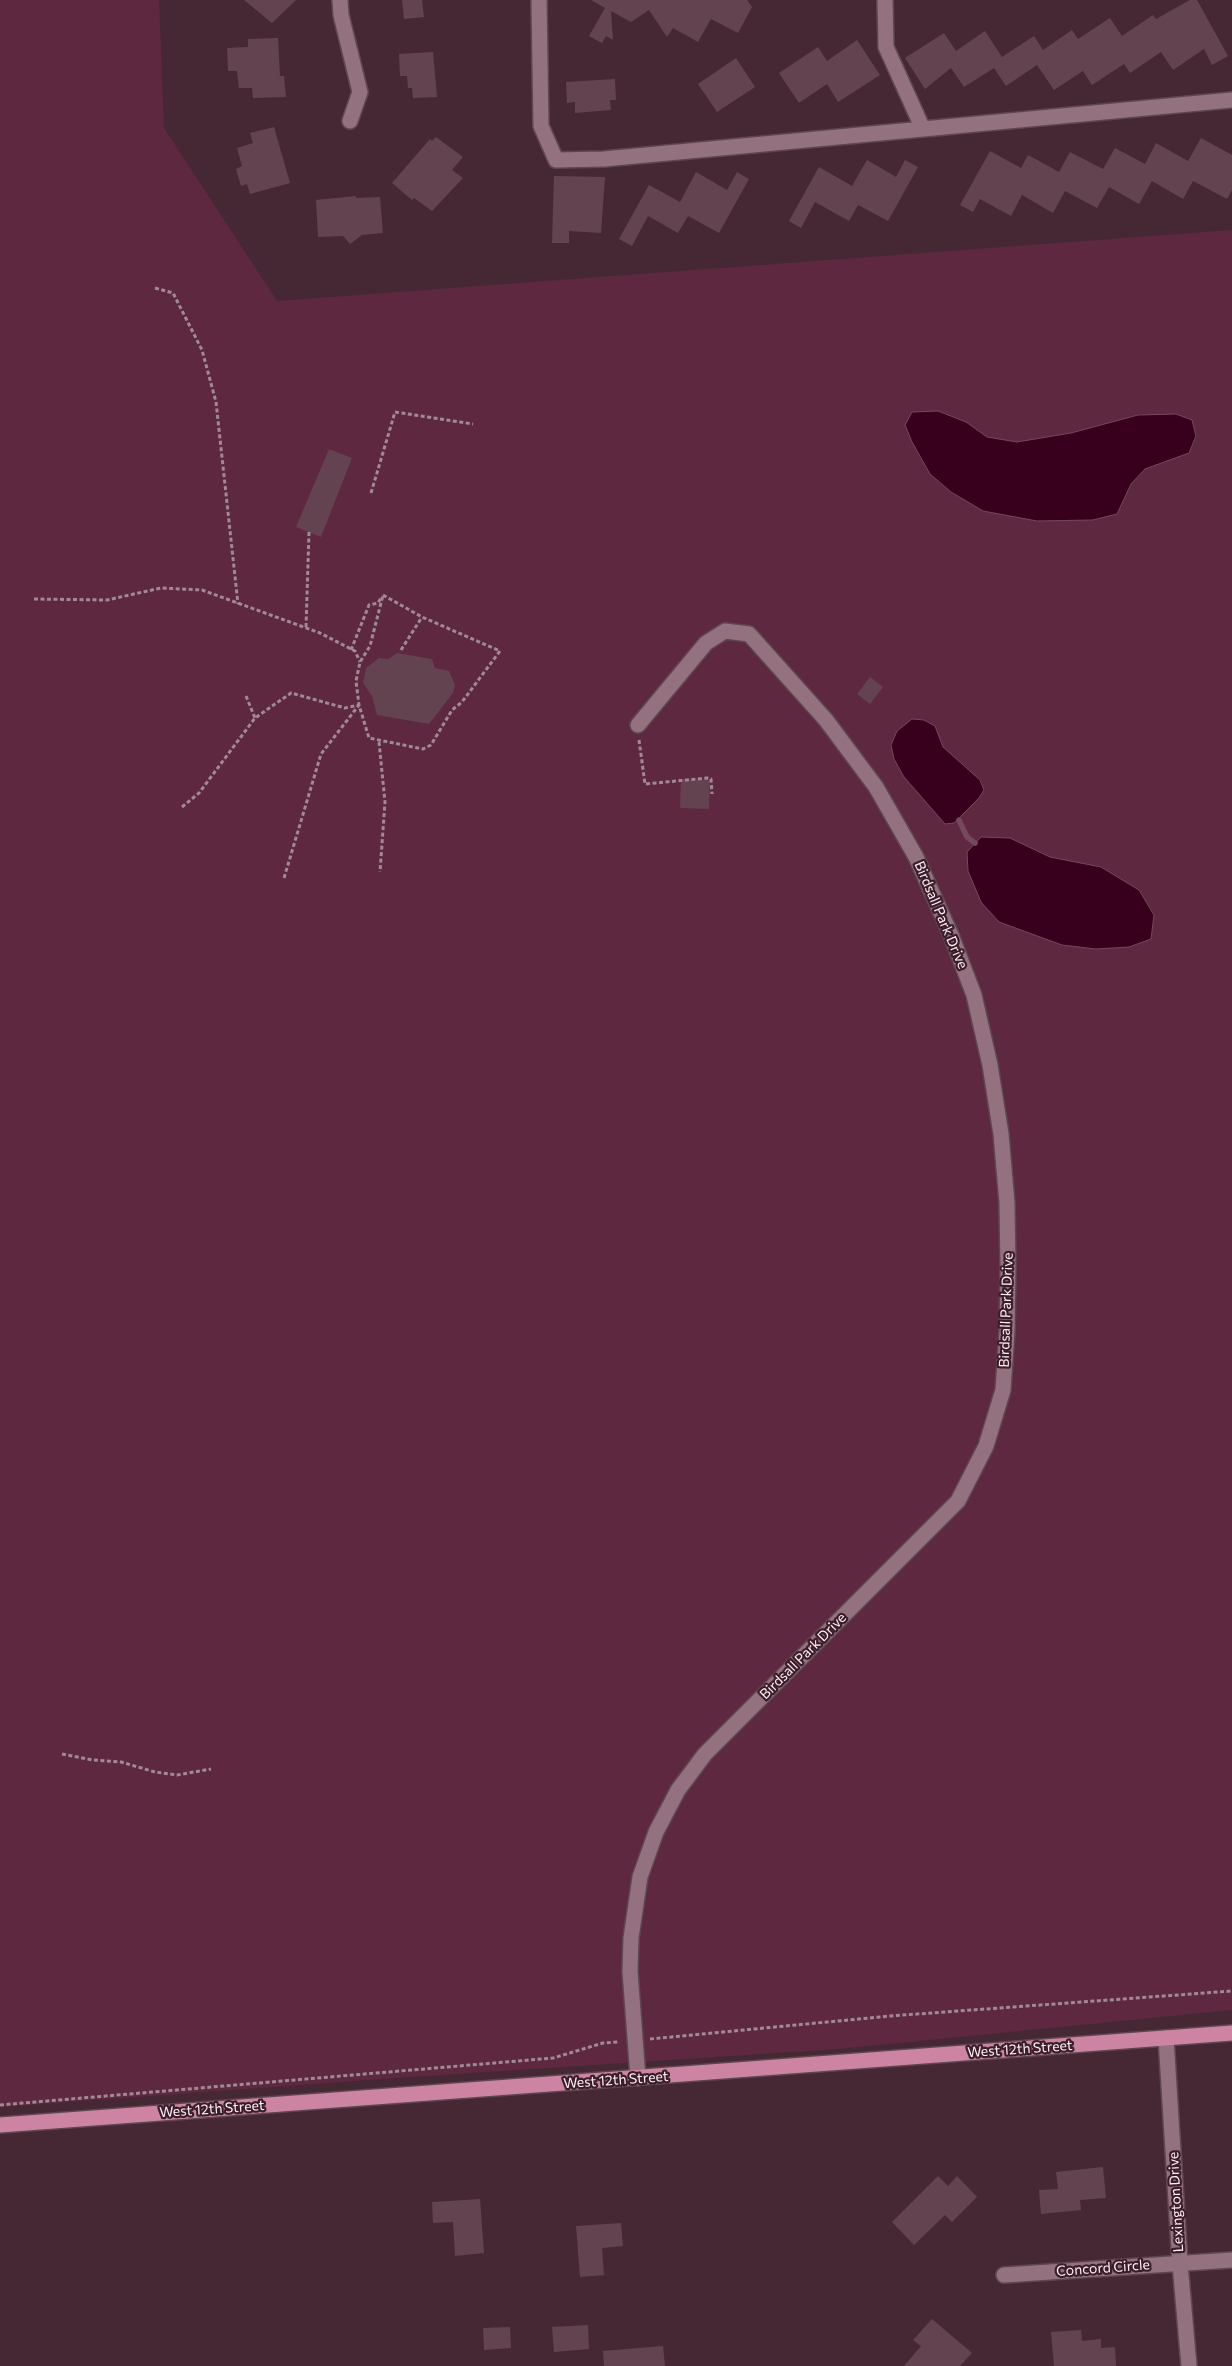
<!DOCTYPE html>
<style>
body{margin:0}
canvas{display:block;background:#452834}
</style>
<canvas width="1232" height="2366"></canvas>
<script>
const context = document.querySelector('canvas').getContext('2d');
context.lineJoin = 'round';
function fillPath(path, color) {
  context.fillStyle = color;
  context.fill(path, 'evenodd');
}
function toPath(rows) {
  const path = new Path2D();
  for (const r of rows) {
    path.moveTo(r[0], r[1]);
    for (let i = 2; i < r.length; i += 2) path.lineTo(r[i], r[i + 1]);
  }
  return path;
}
function trace(path, color, width, dash) {
  context.strokeStyle = color;
  context.lineWidth = width;
  context.lineCap = dash ? 'butt' : 'round';
  context.setLineDash(dash || []);
  context.stroke(path);
}
function drawText(font, color, halo, rows, align = 'center') {
  context.font = font + ' Commissioner,sans-serif';
  context.lineWidth = 4.5;
  context.setLineDash([]);
  context.textBaseline = 'middle';
  context.strokeStyle = halo;
  context.fillStyle = color;
  for (const [text, x, y, turn = 0] of rows) {
    context.save();
    context.translate(x, y);
    context.rotate((+turn || 0) * Math.PI / 180);
    context.textAlign = isNaN(turn) ? turn : align;
    if (halo) context.strokeText(text, 0, 0);
    context.fillText(text, 0, 0);
    context.restore();
  }
}
fillPath(toPath([
 [0,0,159,0,164,128,277,301,1232,230,1232,2010,838,2049,395,2078,0,2107]
]), '#5d2840');
const water = toPath([
 [938,411,966,422,987,437,1017,442,1071,433,1138,415,1176,414,1192,420,1196,436,1189,453,1145,469,1131,484,1117,514,1093,520,1037,521,983,511,951,492,930,474,912,442,905,425,912,412,938,411],
 [912,719,924,720,935,726,943,747,980,780,984,790,979,798,954,823,945,824,904,777,894,759,891,745,897,731,912,719],
 [981,837,1010,838,1050,857,1101,867,1139,890,1154,915,1151,939,1129,947,1096,949,1062,945,999,922,981,902,968,871,967,852,981,837]
]);
fillPath(water, '#39001e');
trace(water, '#74485e', 1);
trace(toPath([
 [959,820,967,837,975,843]
]), '#74485e', 5.5);
fillPath(toPath([
 [244,0,296,0,272,23],
 [402,0,422,0,424,17,404,19],
 [591,0,747,0,752,7,738,33,711,19,698,42,673,28,667,37,649,10,631,22,611,11,613,40,606,36,602,43,589,36,605,8],
 [1190,0,1197,0,1228,56,1212,65,1204,49,1173,70,1161,52,1130,73,1124,64,1092,85,1083,71,1054,90,1037,65,1006,86,994,68,964,87,951,68,925,89,905,58,944,33,956,51,985,31,1002,57,1034,36,1043,50,1072,30,1078,39,1110,18,1122,36,1153,15,1156,19],
 [278,38,280,76,284,76,286,97,253,98,252,88,239,88,237,71,228,71,227,48,248,47,248,39],
 [857,40,880,75,838,102,827,84,799,103,779,73,818,47,827,61],
 [433,52,437,97,413,98,412,88,408,88,407,76,400,76,399,54],
 [736,58,755,87,717,112,698,84],
 [615,79,616,100,610,100,611,110,575,113,575,102,567,103,566,82],
 [274,127,290,183,250,194,247,184,241,186,236,169,242,166,237,148,253,143,250,133],
 [436,137,463,157,452,170,463,178,432,211,414,198,412,200,392,183,430,139,432,141],
 [1201,138,1232,155,1232,190,1227,199,1193,181,1183,199,1152,181,1139,204,1109,187,1097,208,1065,191,1053,213,1022,195,1011,216,980,199,973,212,960,205,990,151,1021,168,1028,155,1059,172,1070,152,1103,169,1115,148,1145,164,1156,143,1188,161],
 [867,160,896,177,905,160,918,167,888,221,858,205,849,221,815,202,801,228,789,221,819,167,852,186],
 [696,172,727,190,737,172,749,179,719,233,688,216,678,233,648,216,632,246,619,239,649,185,680,202],
 [554,176,605,177,601,233,569,231,569,243,552,243],
 [356,196,356,198,380,197,383,233,362,235,350,244,343,236,318,237,316,200],
 [329,449,352,458,321,537,296,527],
 [397,653,432,659,435,668,449,671,455,685,453,693,429,724,377,715,372,696,363,683,366,668,379,658,388,659],
 [870,677,883,687,870,704,857,694],
 [681,779,710,780,709,809,680,808],
 [1103,2167,1106,2198,1080,2200,1081,2210,1041,2214,1039,2190,1058,2189,1056,2172],
 [938,2176,948,2186,957,2176,977,2197,952,2222,945,2215,914,2245,892,2222],
 [480,2199,484,2253,455,2256,453,2222,433,2223,432,2202],
 [621,2223,623,2246,602,2248,604,2275,580,2277,576,2226],
 [932,2319,972,2353,960,2366,904,2366,921,2346,913,2340],
 [588,2325,589,2349,554,2352,552,2327],
 [510,2327,511,2348,484,2350,483,2328],
 [1081,2330,1082,2341,1101,2339,1101,2348,1115,2347,1116,2366,1054,2366,1051,2332],
 [663,2346,665,2366,604,2366,603,2351]
]), '#63434f');
const minor = toPath([
 [340,0,341,15,360,92,350,121],
 [539,0,541,126,556,160,604,159,1232,100],
 [885,0,886,47,923,129],
 [638,725,706,643,725,631,749,634,826,720,876,787,916,857,951,935,974,995,990,1065,1001,1134,1007,1203,1008,1267,1007,1332,1003,1390,986,1446,958,1501,705,1754,678,1790,656,1832,640,1877,631,1938,630,1971,638,2078],
 [1166,2038,1180,2264,1189,2366],
 [1004,2275,1232,2260]
]);
const major = toPath([
 [0,2125,1232,2033]
]);
trace(minor, '#5e4650', 18);
trace(major, '#5e4650', 18);
trace(toPath([
 [155,288,173,293,202,350,216,402,238,604],
 [371,493,395,412,473,424],
 [383,595,422,617,500,651,462,702,452,710,431,745,423,749,369,738,359,705,356,681,360,662,370,646,383,595],
 [34,599,107,600,161,588,202,590,320,633,355,651,360,662],
 [306,627,309,532],
 [351,650,369,605,378,603,381,598],
 [401,650,422,617],
 [246,696,255,718],
 [639,740,645,784,707,778,711,779,712,794],
 [379,742,385,802,380,872],
 [182,807,199,793,255,718,291,693,345,708,359,705],
 [284,878,321,754,359,705],
 [62,1754,93,1760,121,1762,155,1772,177,1775,211,1769],
 [650,2039,890,2016,1232,1991],
 [0,2105,553,2058,603,2043,619,2042]
]), '#a18a93', 3, [4, 2.5]);
trace(minor, '#94717f', 15);
trace(major, '#cd84a3', 15);
drawText('14px', '#ffeff4', '#3b1e2a', [
 ["Birdsall Park Drive",941,915,67],
 ["Birdsall Park Drive",1006,1310,-88],
 ["Birdsall Park Drive",803,1656,-45],
 ["West 12th Street",1020,2049,-4],
 ["West 12th Street",616,2080,-4],
 ["West 12th Street",212,2109,-4],
 ["Lexington Drive",1176,2202,-93],
 ["Concord Circle",1103,2268,-4]
]);
</script>
